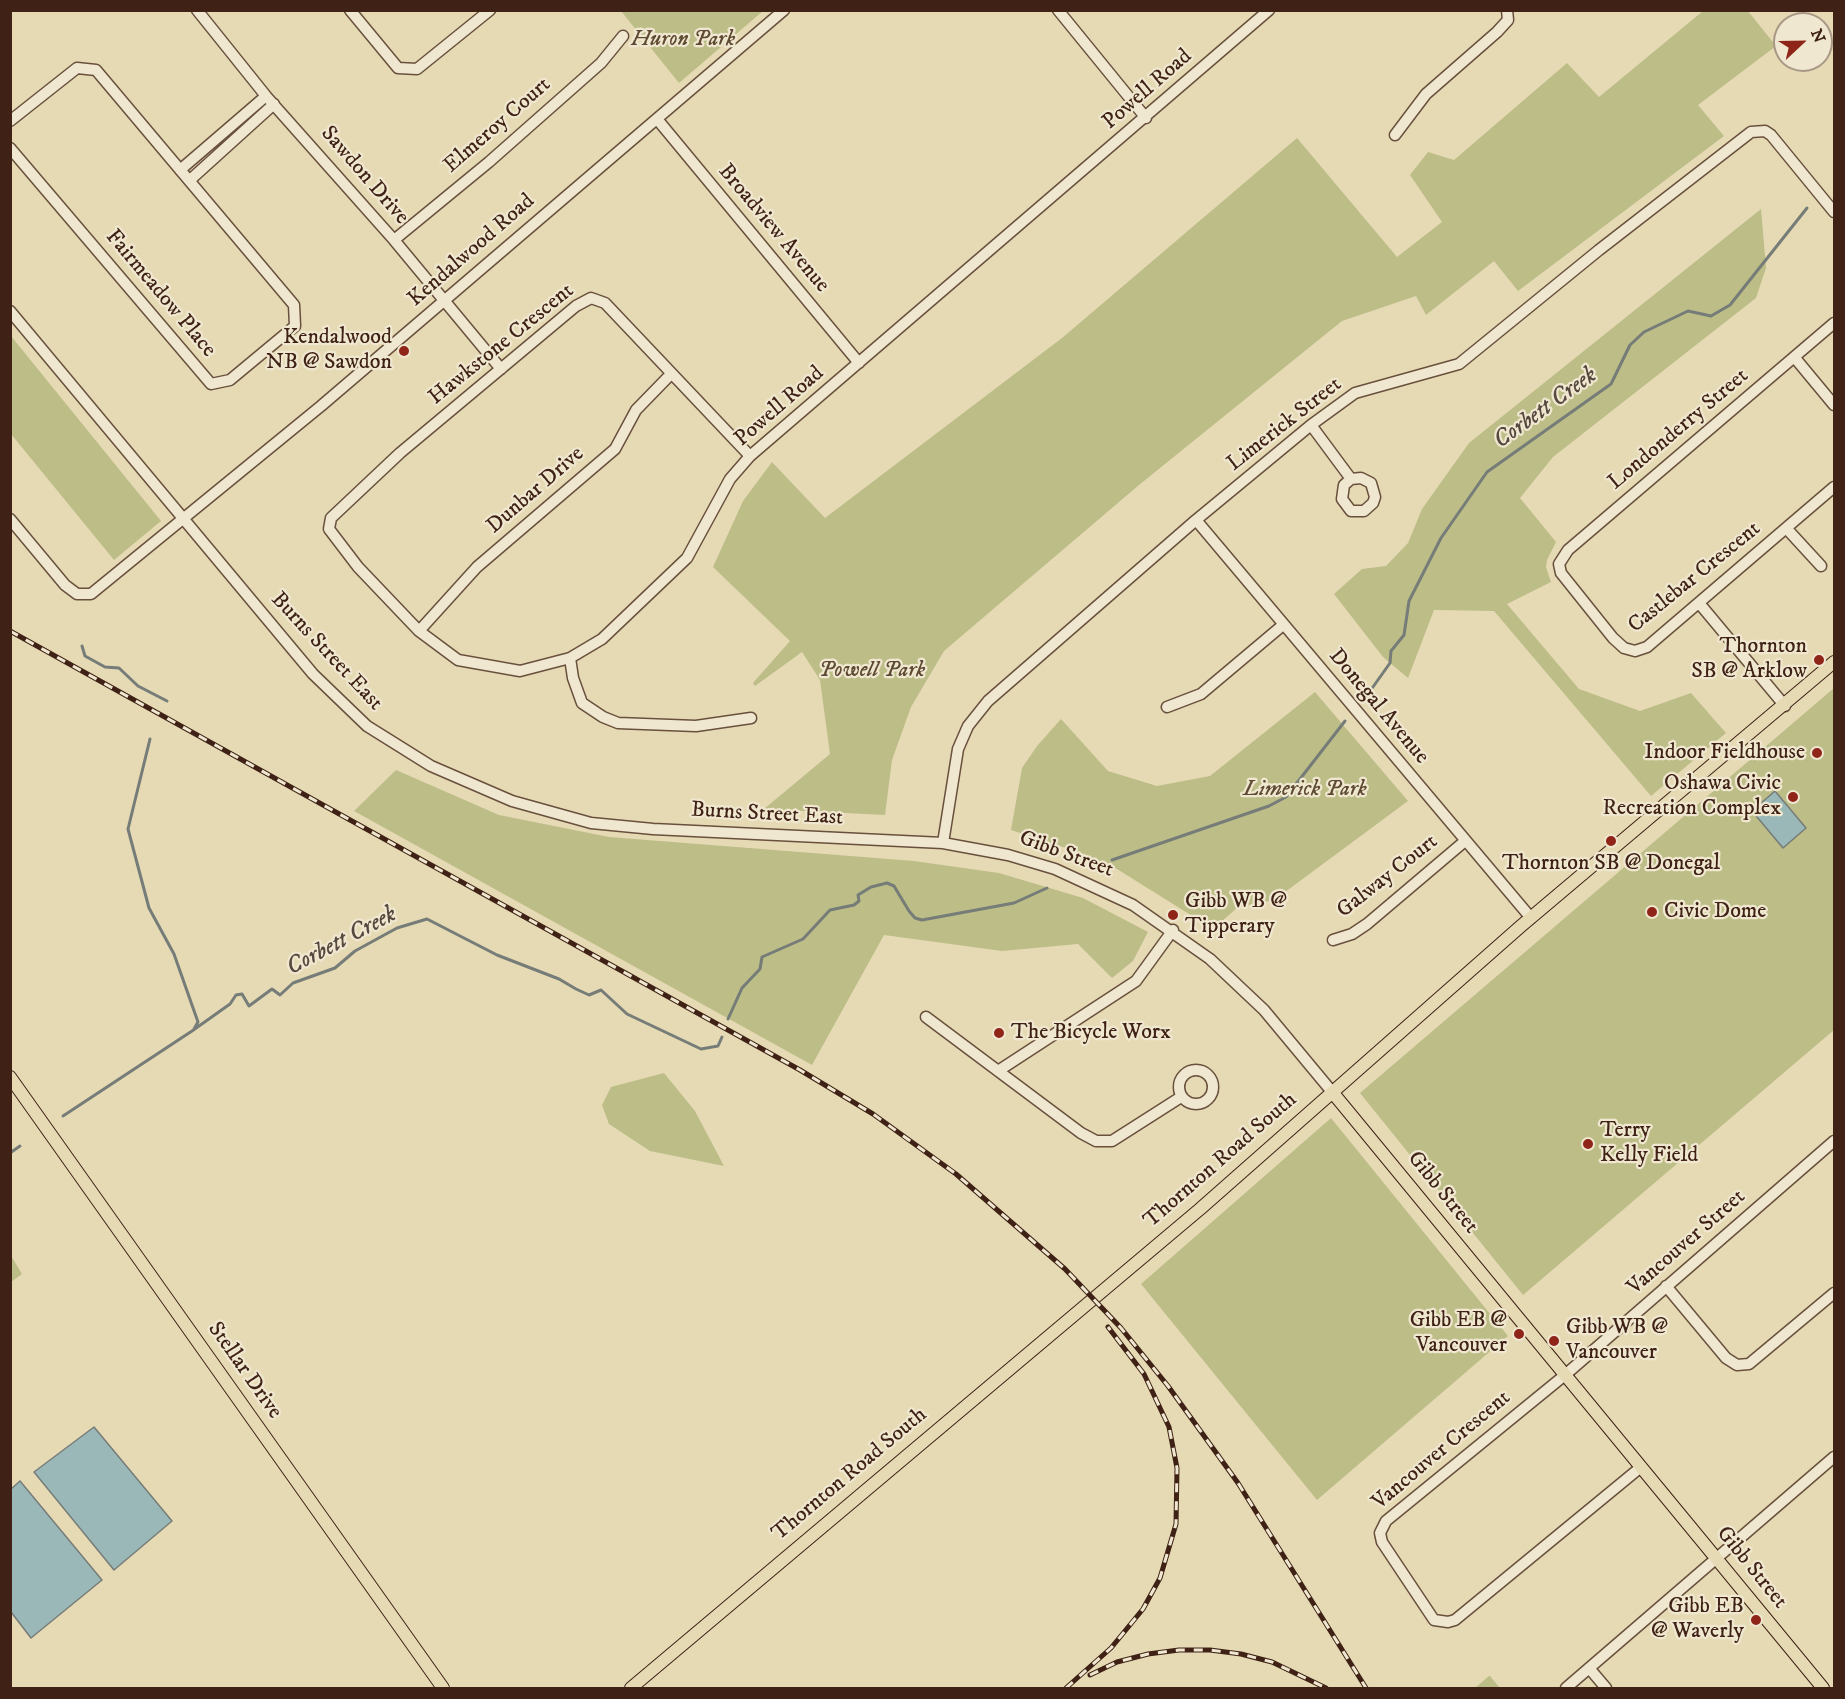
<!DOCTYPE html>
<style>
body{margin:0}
#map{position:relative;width:1845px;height:1699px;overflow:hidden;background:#e6dab5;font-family:"IM FELL DW Pica",serif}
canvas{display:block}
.frame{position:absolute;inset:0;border:12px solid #3f2215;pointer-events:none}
.north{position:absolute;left:1773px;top:12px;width:60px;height:60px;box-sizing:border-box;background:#efe7cf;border:2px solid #a99885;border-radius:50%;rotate:68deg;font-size:16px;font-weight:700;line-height:24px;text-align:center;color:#3f2215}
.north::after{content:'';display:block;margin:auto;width:21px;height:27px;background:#8f2418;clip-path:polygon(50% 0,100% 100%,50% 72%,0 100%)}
</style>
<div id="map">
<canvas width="1845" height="1699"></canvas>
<div class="frame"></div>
<div class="north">N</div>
</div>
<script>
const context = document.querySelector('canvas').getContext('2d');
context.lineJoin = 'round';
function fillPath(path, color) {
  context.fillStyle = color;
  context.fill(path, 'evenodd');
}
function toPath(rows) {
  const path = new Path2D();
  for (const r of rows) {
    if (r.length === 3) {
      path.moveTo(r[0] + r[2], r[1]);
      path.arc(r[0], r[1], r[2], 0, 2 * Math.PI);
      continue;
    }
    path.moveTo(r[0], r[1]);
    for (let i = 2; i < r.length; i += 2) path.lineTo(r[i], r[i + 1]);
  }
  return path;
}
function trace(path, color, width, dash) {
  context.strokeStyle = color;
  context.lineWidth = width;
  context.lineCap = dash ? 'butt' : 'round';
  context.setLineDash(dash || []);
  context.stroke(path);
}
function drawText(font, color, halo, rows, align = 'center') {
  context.font = font + ' "IM FELL DW Pica",serif';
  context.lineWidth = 4.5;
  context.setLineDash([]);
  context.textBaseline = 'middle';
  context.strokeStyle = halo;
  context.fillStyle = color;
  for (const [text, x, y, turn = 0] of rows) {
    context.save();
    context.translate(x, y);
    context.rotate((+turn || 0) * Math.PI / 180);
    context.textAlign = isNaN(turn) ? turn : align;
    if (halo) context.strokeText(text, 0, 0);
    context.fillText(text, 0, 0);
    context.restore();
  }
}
fillPath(toPath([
 [621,11,763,11,679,83],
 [1703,11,1748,11,1776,46,1698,105,1724,136,1518,291,1494,261,1426,315,1416,296,1342,321,1139,485,944,651,911,707,892,760,885,815,764,809,830,754,820,680,802,652,755,686,753,683,790,641,713,567,743,501,772,462,825,518,1062,338,1297,138,1397,257,1442,222,1410,175,1428,152,1454,160,1567,63,1599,97],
 [1761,209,1766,268,1756,298,1553,457,1520,498,1556,542,1547,560,1546,567,1551,582,1507,604,1579,689,1640,711,1691,693,1726,733,1651,796,1494,611,1434,610,1408,678,1383,657,1334,594,1362,569,1386,566,1408,543,1422,509,1469,443],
 [11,336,161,521,114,560,11,434],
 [1834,688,1834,1030,1523,1295,1360,1093],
 [1315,692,1408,801,1281,895,1285,898,1238,907,1213,929,1117,869,1084,854,1011,830,1022,768,1037,746,1061,719,1108,771,1157,786,1210,776],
 [396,770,499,815,609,837,914,861,999,873,1083,898,1148,932,1133,961,1112,978,1078,944,1002,951,884,935,812,1065,354,811],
 [664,1073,695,1111,724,1166,650,1151,609,1124,602,1105,611,1087],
 [1331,1118,1508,1336,1317,1500,1141,1284],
 [10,1254,22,1274,11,1282,10,1282],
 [1490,1676,1500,1688,1475,1688,1489,1676]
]), '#bdbd88');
const water = toPath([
 [1775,791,1806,828,1783,848,1752,811,1775,791],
 [94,1427,172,1521,114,1570,34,1472,94,1427],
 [20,1481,102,1580,31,1638,11,1612,11,1489,20,1481]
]);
fillPath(water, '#9ab8b8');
trace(water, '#767c77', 1.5);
trace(toPath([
 [82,646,85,656,105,667,119,668,138,686,167,701],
 [1363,701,1390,663,1391,651,1404,635,1409,601,1441,538,1487,472,1611,384,1630,345,1644,332,1688,311,1711,316,1730,305,1807,208],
 [150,739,128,829,149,908,174,954,198,1022,194,1029],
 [1112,860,1269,806,1286,797,1345,721],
 [728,1019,742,988,760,969,762,957,803,939,830,910,854,905,859,901,858,895,871,887,887,883,894,886,909,911,915,918,922,920,1014,903,1047,888],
 [63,1116,192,1031,230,1004,236,995,242,994,249,1006,272,989,280,995,293,983,335,968,355,951,397,928,427,919,497,955,559,979,576,989,589,995,601,990,627,1014,701,1049,718,1046,722,1037],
 [10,1153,20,1146]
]), '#767c77', 3);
const minor = toPath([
 [197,10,266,96,394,240,501,369],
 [350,10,398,68,417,69,490,10],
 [1058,10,1146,118],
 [657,119,859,363],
 [10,121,77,68,96,70,294,305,295,326,230,380,211,384,10,148],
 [1395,135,1426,94,1497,32,1508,20,1507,10],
 [180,170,266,96],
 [190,180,274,104],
 [394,240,489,162,601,63,623,36],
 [10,311,313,674,367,726,431,766,512,801,591,823,653,829,943,843,1008,855,1055,869,1133,905,1210,959,1264,1010,1333,1093],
 [1834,323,1568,550,1559,564,1561,573,1613,638,1624,648,1635,651,1647,647,1834,487],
 [1795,358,1834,405],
 [1311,425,1351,479,1361,478,1371,483,1375,497,1373,503,1364,511,1351,511,1342,499,1344,485,1351,479],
 [750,456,605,303,591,298,576,306,400,453,331,518,329,529,358,567,419,631,458,660,520,671,570,658,602,639,687,558,730,479,750,456,1269,10],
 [10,519,65,585,77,594,91,594,321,406,784,10],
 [1196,520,1531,918],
 [1787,529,1821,566],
 [1699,603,1785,706],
 [419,631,477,567,615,449,636,410,671,374],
 [570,658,573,678,582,703,603,717,618,723,696,726,751,718],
 [1167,707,1201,694,1283,625],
 [943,843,958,749,968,726,988,701,1196,520,1311,425,1355,393,1459,364,1599,250,1751,132,1765,131,1771,135,1834,212],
 [1333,940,1352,934,1367,924,1465,841],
 [926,1017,1081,1133,1096,1141,1112,1141,1181,1097],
 [1196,1087,17],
 [998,1071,1136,981,1173,930],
 [1666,1286,1726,1358,1737,1365,1749,1364,1834,1293],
 [1641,1467,1455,1620,1448,1622,1434,1620,1382,1542,1380,1533,1386,1521,1565,1375,1834,1141],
 [1589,1668,1606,1688],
 [1566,1688,1834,1457]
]);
const major = toPath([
 [10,1077,443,1688],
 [1333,1093,1823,1688],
 [631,1688,1200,1209,1521,926,1834,662]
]);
trace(minor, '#69503d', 13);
trace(major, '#3f2215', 14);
trace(minor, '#efe7cf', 10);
trace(major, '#e6dab5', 12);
const rail = toPath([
 [10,631,800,1070,873,1114,956,1174,1065,1269,1121,1328,1168,1386,1238,1483,1366,1688],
 [1090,1675,1117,1662,1148,1654,1179,1650,1210,1650,1241,1654,1272,1662,1326,1688],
 [1066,1688,1111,1648,1143,1609,1160,1578,1176,1524,1177,1468,1169,1427,1144,1374,1108,1327]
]);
trace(rail, '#3f2215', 5);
trace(rail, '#efe7cf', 3, [9]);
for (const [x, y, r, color] of [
 [404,351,6,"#8f2418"],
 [1819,660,6,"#8f2418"],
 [1817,753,6,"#8f2418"],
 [1793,797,6,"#8f2418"],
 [1611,841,6,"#8f2418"],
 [1652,912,6,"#8f2418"],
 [1173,915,6,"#8f2418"],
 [999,1033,6,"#8f2418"],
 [1588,1144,6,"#8f2418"],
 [1519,1334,6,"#8f2418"],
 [1554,1341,6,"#8f2418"],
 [1756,1620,6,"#8f2418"]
]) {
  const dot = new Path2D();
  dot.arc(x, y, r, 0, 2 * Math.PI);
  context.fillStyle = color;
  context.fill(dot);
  trace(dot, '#efe7cf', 2);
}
drawText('italic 22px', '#5e4932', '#efe7cf', [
 ["Huron Park",683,40],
 ["Powell Park",872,671],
 ["Limerick Park",1305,790]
]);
drawText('22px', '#3f2215', '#efe7cf', [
 ["Powell Road",1148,90,-41],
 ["Elmeroy Court",498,126,-41],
 ["Sawdon Drive",364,176,49],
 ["Broadview Avenue",773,229,50],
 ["Kendalwood Road",472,251,-41],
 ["Fairmeadow Place",160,294,50],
 ["Hawkstone Crescent",502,345,-39],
 ["Powell Road",780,407,-41],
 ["Limerick Street",1285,425,-38],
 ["Londonderry Street",1679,430,-40],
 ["Dunbar Drive",536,491,-41],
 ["Castlebar Crescent",1695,578,-39],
 ["Burns Street East",326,652,47],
 ["Donegal Avenue",1378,707,50],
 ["Burns Street East",767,815,3],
 ["Gibb Street",1066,855,20],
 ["Galway Court",1388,877,-38],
 ["Thornton Road South",1221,1161,-41],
 ["Gibb Street",1442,1193,51],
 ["Vancouver Street",1687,1243,-41],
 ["Stellar Drive",244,1371,55],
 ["Vancouver Crescent",1442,1451,-40],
 ["Thornton Road South",850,1475,-40],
 ["Gibb Street",1751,1568,51]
]);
drawText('22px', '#3f2215', '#efe7cf', [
 ["Kendalwood",392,338],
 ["NB @ Sawdon",392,363],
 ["Thornton",1807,647],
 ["SB @ Arklow",1807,672],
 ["Indoor Fieldhouse",1805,753],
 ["Oshawa Civic",1781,784],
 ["Recreation Complex",1781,809],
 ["Thornton SB @ Donegal",1611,864,"center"],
 ["Gibb WB @",1185,902,"left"],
 ["Tipperary",1185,927,"left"],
 ["Civic Dome",1664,912,"left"],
 ["The Bicycle Worx",1011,1033,"left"],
 ["Terry",1600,1131,"left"],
 ["Kelly Field",1600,1156,"left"],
 ["Gibb EB @",1507,1321],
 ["Vancouver",1507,1346],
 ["Gibb WB @",1566,1328,"left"],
 ["Vancouver",1566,1353,"left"],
 ["Gibb EB",1744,1607],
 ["@ Waverly",1744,1632]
], 'right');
drawText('italic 24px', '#56483e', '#efe7cf', [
 ["Corbett Creek",1546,409,-36],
 ["Corbett Creek",342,942,-28]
]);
</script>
